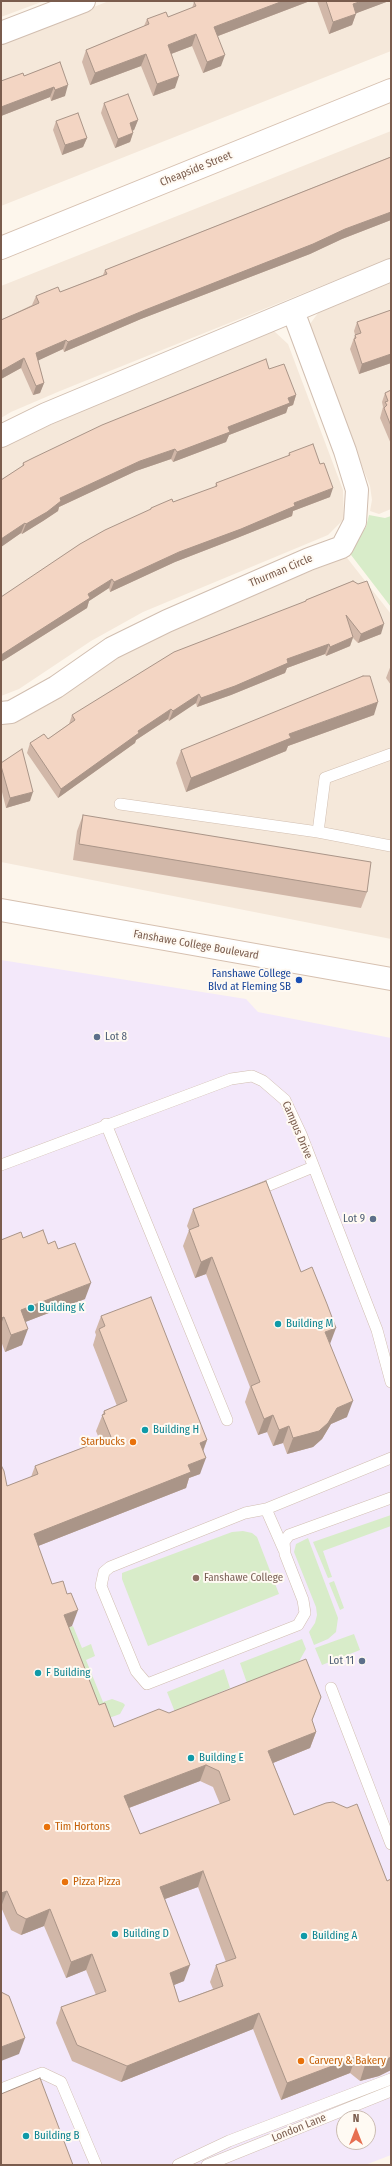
<!DOCTYPE html>
<style>
body{margin:0}
#map{position:relative;width:392px;height:2166px;overflow:hidden;background:#fdf6ec;font-family:"Fira Sans Condensed",sans-serif}
canvas{display:block}
.frame{position:absolute;inset:0;border:2px solid #7a5c4d;pointer-events:none}
.north{position:absolute;left:336px;top:2110px;width:40px;height:40px;box-sizing:border-box;background:#fffaf3;border:1px solid #cabbb1;border-radius:50%;rotate:0deg;font-size:11px;font-weight:700;line-height:16px;text-align:center;color:#7a5c4d}
.north::after{content:'';display:block;margin:auto;width:14px;height:18px;background:#e76f51;clip-path:polygon(50% 0,100% 100%,50% 72%,0 100%)}
</style>
<div id="map">
<canvas width="392" height="2166"></canvas>
<div class="frame"></div>
<div class="north">N</div>
</div>
<script>
const context = document.querySelector('canvas').getContext('2d');
context.lineJoin = 'round';
function fillPath(path, color) {
  context.fillStyle = color;
  context.fill(path, 'evenodd');
}
function toPath(rows) {
  const path = new Path2D();
  for (const r of rows) {
    path.moveTo(r[0], r[1]);
    for (let i = 2; i < r.length; i += 2) path.lineTo(r[i], r[i + 1]);
  }
  return path;
}
function trace(path, color, width, dash) {
  context.strokeStyle = color;
  context.lineWidth = width;
  context.lineCap = dash ? 'butt' : 'round';
  context.setLineDash(dash || []);
  context.stroke(path);
}
function drawText(font, color, halo, rows, align = 'center') {
  context.font = font + ' "Fira Sans Condensed",sans-serif';
  context.lineWidth = 4;
  context.setLineDash([]);
  context.textBaseline = 'middle';
  context.strokeStyle = halo;
  context.fillStyle = color;
  for (const [text, x, y, turn = 0] of rows) {
    context.save();
    context.translate(x, y);
    context.rotate((+turn || 0) * Math.PI / 180);
    context.textAlign = isNaN(turn) ? turn : align;
    if (halo) context.strokeText(text, 0, 0);
    context.fillText(text, 0, 0);
    context.restore();
  }
}
fillPath(toPath([
 [1,1,44,1,1,17],
 [109,1,391,1,391,51,1,206,1,43],
 [391,131,391,258,60,391,11,412,1,418,1,286],
 [391,283,391,509,379,514,370,511,372,500,370,486,310,337,310,324,318,313],
 [274,331,288,344,343,490,344,519,328,535,143,612,91,641,19,689,1,696,1,448,9,443,94,406],
 [344,554,391,614,391,939,1,862,1,725,67,689,142,639,326,565]
]), '#f5e8da');
fillPath(toPath([
 [1,960,246,999,258,1012,391,1038,391,2155,365,2165,1,2165],
 [344,2118,368,2118,368,2142,344,2142]
]), '#f3e8fa');
fillPath(toPath([
 [369,515,385,518,391,516,391,607,348,551,366,527],
 [391,1515,391,1526,323,1551,332,1577,328,1578,313,1542],
 [243,1531,252,1533,257,1537,279,1594,148,1646,122,1579,122,1573,232,1532],
 [308,1538,338,1618,336,1632,328,1639,314,1645,309,1632,315,1623,317,1615,316,1607,294,1552,296,1544],
 [334,1581,344,1608,340,1610,329,1583],
 [73,1626,82,1648,91,1644,95,1656,86,1660,103,1702,112,1699,123,1703,125,1705,120,1714,101,1721,59,1631],
 [354,1634,360,1650,322,1665,315,1648],
 [302,1639,306,1649,297,1665,247,1683,240,1663],
 [224,1669,230,1688,175,1712,167,1692]
]), '#d8ecc9');
const lane = toPath([
 [120,804,318,832,391,846],
 [318,832,325,778,391,754],
 [106,1124,227,1420],
 [1,1165,231,1079,252,1076,263,1081,285,1100,301,1134,377,1330,391,1382],
 [255,1191,313,1167],
 [391,1458,266,1509,245,1513,110,1567,104,1572,101,1586,136,1671,147,1684,298,1625,305,1613,303,1600,285,1554,284,1542,289,1535,391,1498],
 [266,1509,284,1550],
 [331,1688,391,1844],
 [1,2089,42,2073,61,2082,96,2165],
 [178,2165,229,2141,391,2079],
 [207,2165,391,2091]
]);
const street = toPath([
 [1,33,84,1],
 [1,436,46,414,391,270],
 [1,713,11,712,56,687,112,648,167,621,309,559,342,547,355,522,357,490,345,451,293,311]
]);
const secondary = toPath([
 [1,248,391,90],
 [1,910,391,979]
]);
trace(lane, '#d1beb0', 12);
trace(street, '#d1beb0', 24);
trace(secondary, '#d6c0b0', 24);
trace(lane, '#fff', 11);
trace(street, '#fff', 22);
trace(secondary, '#fff', 22);
fillPath(toPath([
 [195,1,310,1,218,36,221,66,203,73,192,46,171,54,175,88,153,96,141,66,90,85,82,62,86,50,144,26,147,19,168,17,192,8,194,2],
 [317,1,389,1,356,13,352,25,329,34],
 [60,62,65,96,51,101,50,97,1,116,1,81,24,76],
 [104,103,138,120,134,130,132,131,133,133,130,142,115,148,101,113],
 [56,121,87,138,83,147,62,155,53,130],
 [391,156,391,220,342,239,310,254,141,319,64,352,63,349,38,360,44,383,40,393,33,395,21,368,1,379,1,320,32,305,36,296,60,292,103,275,105,270,390,157],
 [391,310,391,363,359,374,350,349,355,335,354,331,357,322],
 [269,369,296,395,293,405,288,407,286,413,229,435,226,442,173,462,171,459,136,471,59,507,58,511,43,521,22,534,21,533,1,547,1,480,22,467,23,463],
 [391,390,391,444,380,418,383,407,382,402,385,393],
 [289,453,330,497,293,511,292,516,237,538,175,562,110,592,109,588,89,601,87,608,1,662,150,510,151,508,173,502,215,487,216,483,288,456],
 [353,581,381,634,358,643,353,638,350,646,348,647,326,656,325,654,287,668,285,673,231,695,197,707,196,703,169,721,168,719,136,740,135,743,58,798,27,753,30,743,48,739,69,724,72,715,305,602,306,600],
 [391,665,391,685,386,678],
 [374,715,288,746,286,751,186,792,176,763,181,750],
 [1,763,30,801,6,808,1,788],
 [83,815,367,892,361,908,73,860,77,831],
 [193,1209,301,1272,330,1344,347,1417,331,1424,322,1439,313,1447,287,1454,283,1443,273,1446,267,1432,258,1435,245,1402,250,1387,206,1274,195,1278,183,1246,189,1230,187,1226],
 [23,1238,48,1244,58,1249,85,1299,25,1322,22,1345,5,1352,1,1341,1,1240],
 [101,1316,207,1440,203,1452,200,1474,189,1478,186,1488,38,1546,52,1584,72,1626,69,1627,99,1705,114,1727,169,1713,312,1721,316,1732,310,1748,273,1763,294,1815,387,1881,391,1879,391,2070,379,2076,360,2081,350,2073,281,2100,253,2029,121,2082,72,2061,56,2023,61,2007,96,1995,86,1970,66,1978,44,1926,21,1935,11,1930,1,1907,7,1486,31,1477,35,1466,100,1441,96,1431,104,1411,117,1406,93,1345,96,1335,95,1332],
 [200,1781,213,1787,220,1804,140,1834,129,1808],
 [198,1887,226,1962,216,1965,210,1982,213,1989,179,2002,174,1985,184,1981,165,1899]
]), '#d1b7a8');
fillPath(toPath([
 [283,1,310,1,210,39,214,27],
 [362,1,389,1,349,16,353,4],
 [356,14,352,25,329,34,333,22],
 [196,34,192,46,163,57,168,45],
 [146,54,141,66,90,85,95,73],
 [225,55,221,66,203,73,207,62],
 [179,76,175,88,153,96,157,84],
 [68,85,65,96,51,101,55,90],
 [54,87,50,97,1,116,1,107],
 [138,120,134,130,126,133,130,123],
 [133,133,130,142,115,148,118,139],
 [87,138,83,147,62,155,65,145],
 [391,212,391,220,342,239,310,254,141,319,64,352,68,342,145,310,345,229],
 [66,340,63,349,33,363,36,353],
 [391,354,391,363,359,374,362,364],
 [24,358,21,368,1,379,1,371],
 [44,383,40,393,33,395,36,386],
 [296,395,293,405,288,407,286,413,229,435,226,442,173,462,177,452,288,398],
 [175,449,171,459,136,471,59,507,58,511,43,521,22,534,26,524,60,498,140,461],
 [333,488,330,497,293,511,292,516,237,538,175,562,110,592,114,582,179,552,294,503],
 [25,523,21,533,1,547,1,539],
 [112,579,109,588,89,601,87,608,1,662,1,655,88,594],
 [384,624,381,634,358,643,361,634],
 [353,637,350,646,326,656,330,647],
 [329,644,325,654,287,668,285,673,231,695,197,707,201,698,287,659],
 [199,694,196,703,169,721,173,711],
 [378,702,374,715,288,746,286,751,186,792,191,778,289,734],
 [171,709,168,719,136,740,135,743,58,798,61,789,138,731],
 [33,792,30,801,6,808,10,798],
 [212,1257,206,1274,195,1278,201,1262],
 [91,1283,85,1299,15,1326,21,1310],
 [4,1317,1,1324,1,1318],
 [336,1328,330,1344,325,1332],
 [28,1329,22,1345,5,1352,11,1335],
 [353,1401,347,1417,331,1424,322,1439,313,1447,287,1454,293,1438,337,1408],
 [273,1415,267,1432,258,1435,264,1419],
 [289,1426,283,1443,273,1446,279,1430],
 [207,1440,201,1456,200,1443],
 [206,1458,200,1474,189,1478,186,1488,28,1550,34,1534,188,1465],
 [78,1610,72,1626,59,1631,64,1615],
 [321,1697,306,1736,316,1732,310,1748,263,1767,268,1751],
 [206,1765,200,1781,118,1812,124,1796],
 [203,1871,198,1887,154,1903,160,1887],
 [7,1891,1,1907,1,1893],
 [50,1909,44,1926,21,1935,26,1919],
 [92,1954,86,1970,66,1978,71,1962],
 [190,1965,184,1981,164,1989,170,1973],
 [259,2013,253,2029,121,2082,127,2066],
 [25,2038,19,2054,1,2061,1,2047],
 [356,2057,350,2073,281,2100,287,2083],
 [391,2057,391,2070,379,2076,360,2081,365,2065]
]), '#aa9588');
const building = toPath([
 [195,1,283,1,214,27,225,55,207,62,196,34,168,45,179,76,157,84,146,54,95,73,86,50,149,24,147,19,166,12,168,17,196,6,194,2,195,1],
 [326,1,362,1,353,4,356,14,333,22,326,1],
 [60,62,68,85,55,90,54,87,1,107,1,81,23,73,24,76,60,62],
 [128,94,138,120,130,123,133,133,118,139,104,103,128,94],
 [78,113,87,138,65,145,56,121,78,113],
 [391,157,391,212,345,229,313,244,145,310,68,342,66,340,36,353,44,383,36,386,24,358,1,371,1,320,39,303,36,296,58,287,60,292,107,274,105,270,391,157],
 [391,310,391,354,362,364,354,339,356,338,355,335,361,333,357,322,391,310],
 [266,359,269,369,284,364,296,395,288,398,290,403,228,427,230,432,177,452,175,449,140,461,60,498,61,501,47,512,26,524,25,523,1,539,1,480,24,465,23,463,33,458,102,425,266,359],
 [391,390,391,426,384,408,387,405,385,402,388,401,385,393,391,390],
 [313,444,320,464,324,463,333,488,294,503,295,506,241,529,179,552,114,582,112,579,88,594,90,598,1,655,1,597,80,544,105,530,151,509,151,508,172,499,173,502,217,486,216,483,290,455,289,453,313,444],
 [353,581,358,584,367,581,384,624,361,634,346,615,353,637,330,647,329,644,287,659,288,663,235,686,201,698,199,694,173,711,171,709,138,731,139,733,61,789,30,743,44,734,48,739,75,720,72,715,174,652,306,601,306,600,353,581],
 [363,676,370,676,378,702,289,734,291,738,191,778,181,750,363,676],
 [22,749,33,792,10,798,1,766,1,763,22,749],
 [83,815,371,862,367,892,79,844,83,815],
 [266,1181,301,1272,312,1267,327,1304,336,1328,325,1332,353,1401,337,1408,328,1423,319,1431,293,1438,289,1426,279,1430,273,1415,264,1419,251,1386,260,1382,212,1257,201,1262,189,1230,199,1226,193,1209,266,1181],
 [43,1230,48,1244,55,1241,58,1249,75,1243,91,1283,21,1310,28,1329,11,1335,4,1317,1,1318,1,1240,21,1232,23,1238,43,1230],
 [151,1297,207,1440,200,1443,206,1458,188,1465,191,1472,34,1534,52,1584,63,1581,67,1594,71,1593,78,1610,64,1615,99,1705,105,1703,114,1727,159,1709,169,1713,306,1659,321,1697,312,1720,316,1732,268,1751,294,1815,326,1803,333,1802,347,1808,357,1804,387,1881,391,1879,391,2057,385,2060,365,2065,356,2057,287,2083,259,2013,127,2066,77,2045,61,2007,106,1991,92,1954,71,1962,50,1909,26,1919,17,1914,7,1891,1,1893,1,1465,4,1471,7,1486,38,1474,35,1466,111,1437,102,1415,105,1414,104,1411,127,1401,99,1329,105,1326,101,1316,151,1297],
 [206,1765,219,1771,230,1800,140,1834,124,1796,206,1765],
 [203,1871,236,1958,216,1965,223,1986,179,2002,170,1973,190,1965,160,1887,203,1871],
 [1,1992,9,1996,25,2038,1,2047,1,1992],
 [40,2078,73,2165,1,2165,1,2094,40,2078]
]);
fillPath(building, '#f3d5c3');
trace(building, '#aa9588', 1);
for (const [x, y, r, color] of [
 [299,980,4,"#1a4fb4"],
 [97,1037,4,"#5c6f8a"],
 [373,1219,4,"#5c6f8a"],
 [31,1308,4,"#0f9aa8"],
 [278,1324,4,"#0f9aa8"],
 [145,1430,4,"#0f9aa8"],
 [133,1442,4,"#e8710a"],
 [196,1578,4,"#8d6e63"],
 [362,1661,4,"#5c6f8a"],
 [38,1673,4,"#0f9aa8"],
 [191,1758,4,"#0f9aa8"],
 [47,1827,4,"#e8710a"],
 [65,1882,4,"#e8710a"],
 [115,1934,4,"#0f9aa8"],
 [304,1936,4,"#0f9aa8"],
 [301,2061,4,"#e8710a"],
 [26,2136,4,"#0f9aa8"]
]) {
  const dot = new Path2D();
  dot.arc(x, y, r, 0, 2 * Math.PI);
  context.fillStyle = color;
  context.fill(dot);
  trace(dot, '#fffaf3', 1.5);
}
drawText('11px', '#7a5c4d', '#fffaf3', [
 ["Cheapside Street",196,169,-22],
 ["Thurman Circle",281,571,-23],
 ["Fanshawe College Boulevard",196,945,10],
 ["Campus Drive",297,1130,67],
 ["London Lane",299,2128,-22]
]);
drawText('11px', '#164399', '#fffaf3', [
 ["Fanshawe College",291,974],
 ["Blvd at Fleming SB",291,987]
], 'right');
drawText('11px', '#4e5e75', '#fffaf3', [
 ["Lot 8",105,1037,"left"],
 ["Lot 9",365,1219],
 ["Lot 11",354,1661]
], 'right');
drawText('11px', '#0d838f', '#fffaf3', [
 ["Building K",39,1308],
 ["Building M",286,1324],
 ["Building H",153,1430],
 ["F Building",46,1673],
 ["Building E",199,1758],
 ["Building D",123,1934],
 ["Building A",312,1936],
 ["Building B",34,2136]
], 'left');
drawText('11px', '#c56008', '#fffaf3', [
 ["Starbucks",125,1442,"right"],
 ["Tim Hortons",55,1827],
 ["Pizza Pizza",73,1882],
 ["Carvery & Bakery",309,2061]
], 'left');
drawText('11px', '#785e54', '#fffaf3', [
 ["Fanshawe College",204,1578]
], 'left');
</script>
